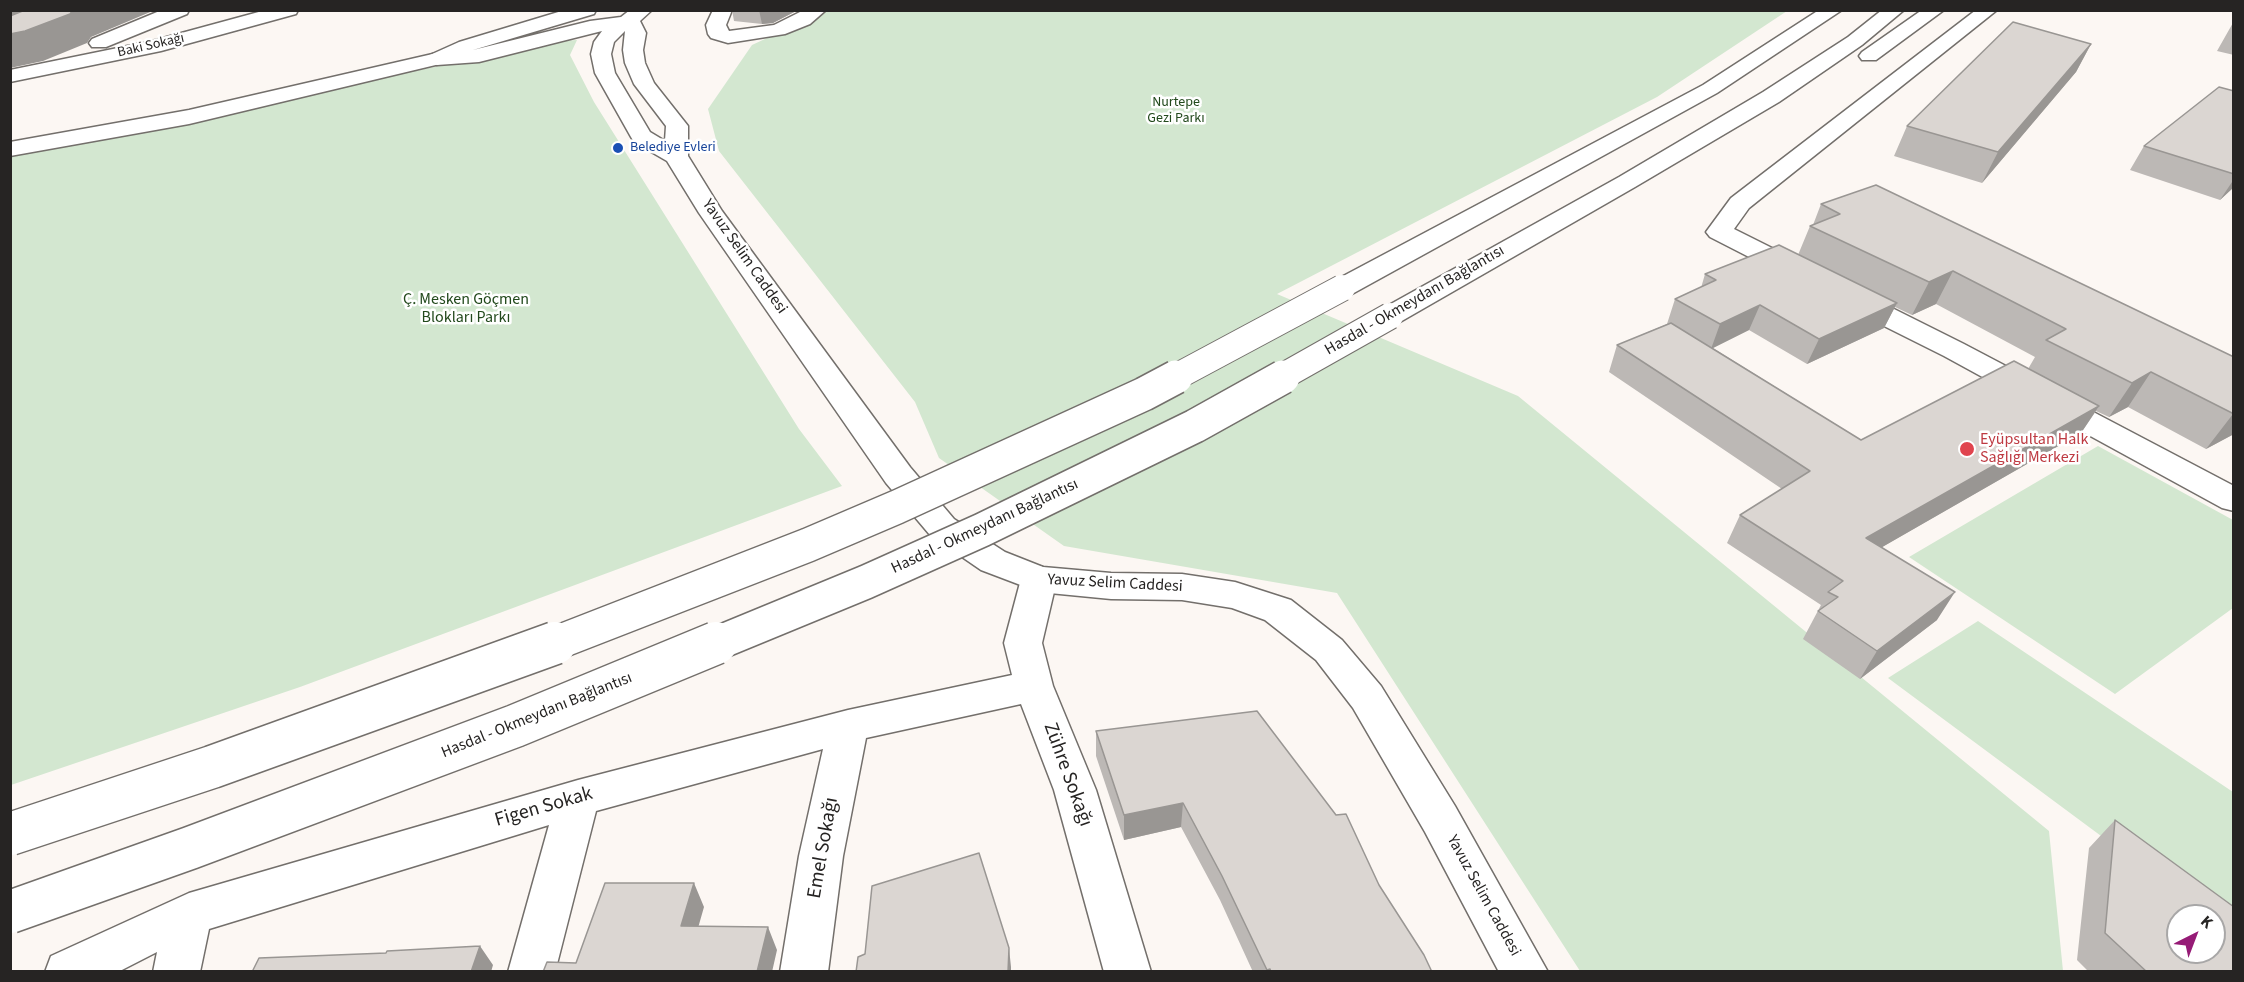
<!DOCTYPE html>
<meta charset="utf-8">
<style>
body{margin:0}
#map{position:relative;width:2244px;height:982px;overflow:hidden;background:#fcf7f3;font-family:"Source Sans 3",sans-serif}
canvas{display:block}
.frame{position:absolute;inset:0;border:12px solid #262423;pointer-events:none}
.north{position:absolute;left:2166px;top:904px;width:60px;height:60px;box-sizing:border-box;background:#fff;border:2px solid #a8a7a7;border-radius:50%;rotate:42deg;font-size:16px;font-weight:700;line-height:24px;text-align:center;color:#262423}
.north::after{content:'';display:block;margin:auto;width:21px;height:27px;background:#961b76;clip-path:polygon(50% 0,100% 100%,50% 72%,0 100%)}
</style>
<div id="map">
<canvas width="2244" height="982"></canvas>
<div class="frame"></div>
<div class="north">K</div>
</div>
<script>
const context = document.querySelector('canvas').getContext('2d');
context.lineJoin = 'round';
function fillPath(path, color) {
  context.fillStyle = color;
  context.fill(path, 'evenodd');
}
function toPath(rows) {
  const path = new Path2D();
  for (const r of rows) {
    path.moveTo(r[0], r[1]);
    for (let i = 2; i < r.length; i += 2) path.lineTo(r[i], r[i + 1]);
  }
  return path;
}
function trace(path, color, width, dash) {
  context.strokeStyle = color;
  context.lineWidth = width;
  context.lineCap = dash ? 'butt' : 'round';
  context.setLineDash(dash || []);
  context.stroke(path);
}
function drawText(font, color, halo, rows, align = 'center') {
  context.font = font + ' "Source Sans 3",sans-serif';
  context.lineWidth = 5;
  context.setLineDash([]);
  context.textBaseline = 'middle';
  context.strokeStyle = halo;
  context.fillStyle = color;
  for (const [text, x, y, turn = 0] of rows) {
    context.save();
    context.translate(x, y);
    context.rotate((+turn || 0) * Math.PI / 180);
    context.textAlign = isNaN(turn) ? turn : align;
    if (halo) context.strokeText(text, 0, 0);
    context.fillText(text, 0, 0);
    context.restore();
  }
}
fillPath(toPath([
 [825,11,1787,11,1657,97,1277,294,1518,396,2049,831,2063,971,1580,971,1337,593,1064,546,939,458,915,402,719,151,708,109,752,45],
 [577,40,570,55,594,102,799,429,842,486,300,687,11,785,10,155,559,41],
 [2098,446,2233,520,2233,608,2115,694,1909,557],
 [1978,621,2233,792,2233,934,2214,916,2209,916,1888,678]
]), '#d3e7d0');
const street = toPath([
 [162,10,189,10,187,14,106,47,92,47,89,43,92,39,162,10],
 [266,10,298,10,296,14,161,51,10,82,10,70,152,41,266,10],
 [713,10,732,10,726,25,729,31,774,25,804,10,826,10,810,24,785,34,728,43,711,38,708,34,706,25,713,10],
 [1976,10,1997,10,1749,208,1734,229,1808,266,1812,272,1808,278,1799,280,1790,278,1710,237,1706,232,1731,198,1976,10],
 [437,53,444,55,447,59,444,63,189,124,10,156,10,142,189,110,437,53],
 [1850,290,1860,292,1964,344,2234,486,2234,511,2222,508,1944,356,1840,304,1836,298,1840,292,1850,290],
 [1039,566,1052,570,1057,579,1042,643,1053,686,1096,790,1151,972,1104,972,1054,790,1021,704,866,738,843,856,828,972,780,972,799,856,823,749,596,811,555,972,508,972,549,825,209,929,200,972,153,972,157,952,118,972,45,972,51,956,189,893,578,780,848,710,1012,675,1004,643,1021,579,1026,570,1039,566]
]);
const secondary = toPath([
 [565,10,596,10,594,14,473,50,590,21,621,17,630,10,652,10,640,21,646,33,643,50,645,63,654,83,688,126,688,156,722,211,910,467,954,519,1005,552,1043,567,1111,573,1182,574,1235,582,1291,600,1342,640,1381,686,1455,806,1548,972,1499,972,1425,832,1353,708,1316,660,1265,620,1232,608,1182,600,1111,599,1039,592,981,570,930,535,886,483,699,213,667,161,634,142,631,137,595,73,591,54,594,42,602,31,479,62,437,65,430,63,427,59,430,55,459,42,565,10],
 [625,31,623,50,625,63,634,84,666,126,665,141,650,132,615,73,611,54,614,42,625,31]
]);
const highway = toPath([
 [1819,10,1842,10,1717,93,1352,294,1342,296,1332,294,1328,288,1332,282,1703,85,1819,10],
 [1882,10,1904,10,1862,45,1779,102,1635,187,1400,322,1390,324,1380,322,1376,316,1380,310,1619,177,1763,92,1848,37,1882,10],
 [1922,10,1944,10,1876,60,1862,60,1859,56,1862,52,1922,10]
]);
trace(street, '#736f6b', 3);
trace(secondary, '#736f6b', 3);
trace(highway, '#736f6b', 3);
fillPath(street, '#fff');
fillPath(secondary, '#fff');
fillPath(highway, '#fff');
const highwayBridgeFar2 = toPath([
 [1174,378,1342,288],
 [1280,378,1390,316]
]);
const highwayBridgeFar1 = toPath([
 [551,645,808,545,897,507,1144,394,1176,377],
 [713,645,866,582,982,530,1195,426,1283,377]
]);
const highwayBridge = toPath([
 [10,834,212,767,555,643],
 [10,912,190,848,515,726,716,643]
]);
trace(highwayBridgeFar2, '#736f6b', 28, []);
trace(highwayBridgeFar1, '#736f6b', 36, []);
trace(highwayBridge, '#736f6b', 45, []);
trace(highwayBridgeFar2, '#fff', 26);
trace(highwayBridgeFar1, '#fff', 33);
trace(highwayBridge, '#fff', 42);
fillPath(toPath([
 [732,10,798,10,773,23,762,24,734,21],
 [2234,21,2234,55,2217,51],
 [2091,44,2076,72,1982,183,1894,156,1907,126],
 [2234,91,2234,187,2220,200,2130,170,2144,146],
 [1821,204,2234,357,2234,434,2206,449,2128,407,2109,417,2096,411,2081,433,1882,547,1937,620,1860,679,1803,639,1821,605,1727,543,1740,515,1782,489,1609,372,1617,345,1667,324,1675,299,1701,288,1705,274,1798,255,1810,226,1813,225],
 [1936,304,2035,357,2028,369,1861,440,1713,348,1749,330,1807,364,1884,328,1895,307,1912,315],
 [1096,731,1379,885,1432,972,1253,972,1220,900,1181,827,1124,840,1096,756],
 [2115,820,2234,972,2089,972,2077,960,2089,848]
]), '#bcb8b5');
fillPath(toPath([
 [10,10,155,10,91,37,87,43,43,61,10,68],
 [759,10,798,10,773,23,762,24],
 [2091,44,2076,72,1982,183,1998,152],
 [2234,179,2234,187,2220,200],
 [1953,271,1936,304,1912,315,1929,282],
 [1897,303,1884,328,1807,364,1819,339],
 [1760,305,1749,330,1711,349,1720,324],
 [2151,372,2128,407,2109,417,2132,383],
 [2099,406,2081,433,1851,565,1866,538],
 [2233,414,2234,434,2206,449],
 [1955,592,1937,620,1860,679,1877,651],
 [1183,803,1181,827,1124,840,1124,815],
 [694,883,704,907,692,949,681,926],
 [768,927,777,950,772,972,757,972],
 [480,946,493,965,491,972,471,972],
 [1009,948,1011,967,1011,972,1008,972]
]), '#999693');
const building = toPath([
 [25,10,73,10,70,14,25,31,10,34,10,16,25,10],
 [2013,22,2091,44,1998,152,1907,126,2013,22],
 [2219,87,2234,91,2234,174,2144,146,2219,87],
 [1876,185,2234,357,2234,414,2151,372,2132,383,2046,340,2066,329,1953,271,1929,282,1810,226,1840,214,1821,204,1876,185],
 [1779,245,1897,303,1819,339,1760,305,1720,324,1675,299,1716,280,1705,274,1779,245],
 [1671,323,1861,440,2014,361,2099,406,1866,538,1955,592,1877,651,1818,611,1838,597,1828,592,1843,581,1740,515,1810,471,1617,345,1671,323],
 [1257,711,1336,815,1346,814,1379,885,1424,955,1432,972,1271,972,1270,969,1267,970,1222,876,1183,803,1124,815,1096,731,1257,711],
 [2115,820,2234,907,2234,972,2147,972,2105,933,2115,820],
 [2178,916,2214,916,2214,952,2178,952,2178,916],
 [979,853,1009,948,1008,972,856,972,858,957,865,954,872,886,979,853],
 [605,883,694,883,681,926,768,927,757,972,543,972,547,962,576,963,605,883],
 [480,946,471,972,252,972,259,958,386,953,387,951,480,946]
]);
fillPath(building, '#dbd6d2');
trace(building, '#999693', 1.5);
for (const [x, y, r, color] of [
 [618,148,6,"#1a4fb4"],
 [1967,449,8,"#e0444e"]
]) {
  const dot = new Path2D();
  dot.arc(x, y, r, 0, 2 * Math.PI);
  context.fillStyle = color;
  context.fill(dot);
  trace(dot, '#fff', 2);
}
drawText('14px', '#262423', '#fff', [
 ["Baki Sokağı",151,46,-13]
]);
drawText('14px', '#22491c', '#fff', [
 ["Nurtepe",1176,103],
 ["Gezi Parkı",1176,119]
]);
drawText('14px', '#164399', '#fff', [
 ["Belediye Evleri",630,148]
], 'left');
drawText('16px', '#262423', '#fff', [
 ["Yavuz Selim Caddesi",744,257,55],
 ["Hasdal - Okmeydanı Bağlantısı",1415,301,-30],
 ["Hasdal - Okmeydanı Bağlantısı",985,527,-25],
 ["Yavuz Selim Caddesi",1115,584,3],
 ["Hasdal - Okmeydanı Bağlantısı",537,716,-22],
 ["Yavuz Selim Caddesi",1483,896,61]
]);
drawText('16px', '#22491c', '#fff', [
 ["Ç. Mesken Göçmen",466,300],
 ["Blokları Parkı",466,318]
]);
drawText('16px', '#be3a42', '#fff', [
 ["Eyüpsultan Halk",1980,440],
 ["Sağlığı Merkezi",1980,458]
], 'left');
drawText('20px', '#262423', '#fff', [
 ["Zühre Sokağı",1067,775,70],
 ["Figen Sokak",544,808,-16],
 ["Emel Sokağı",824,848,-80]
]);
</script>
